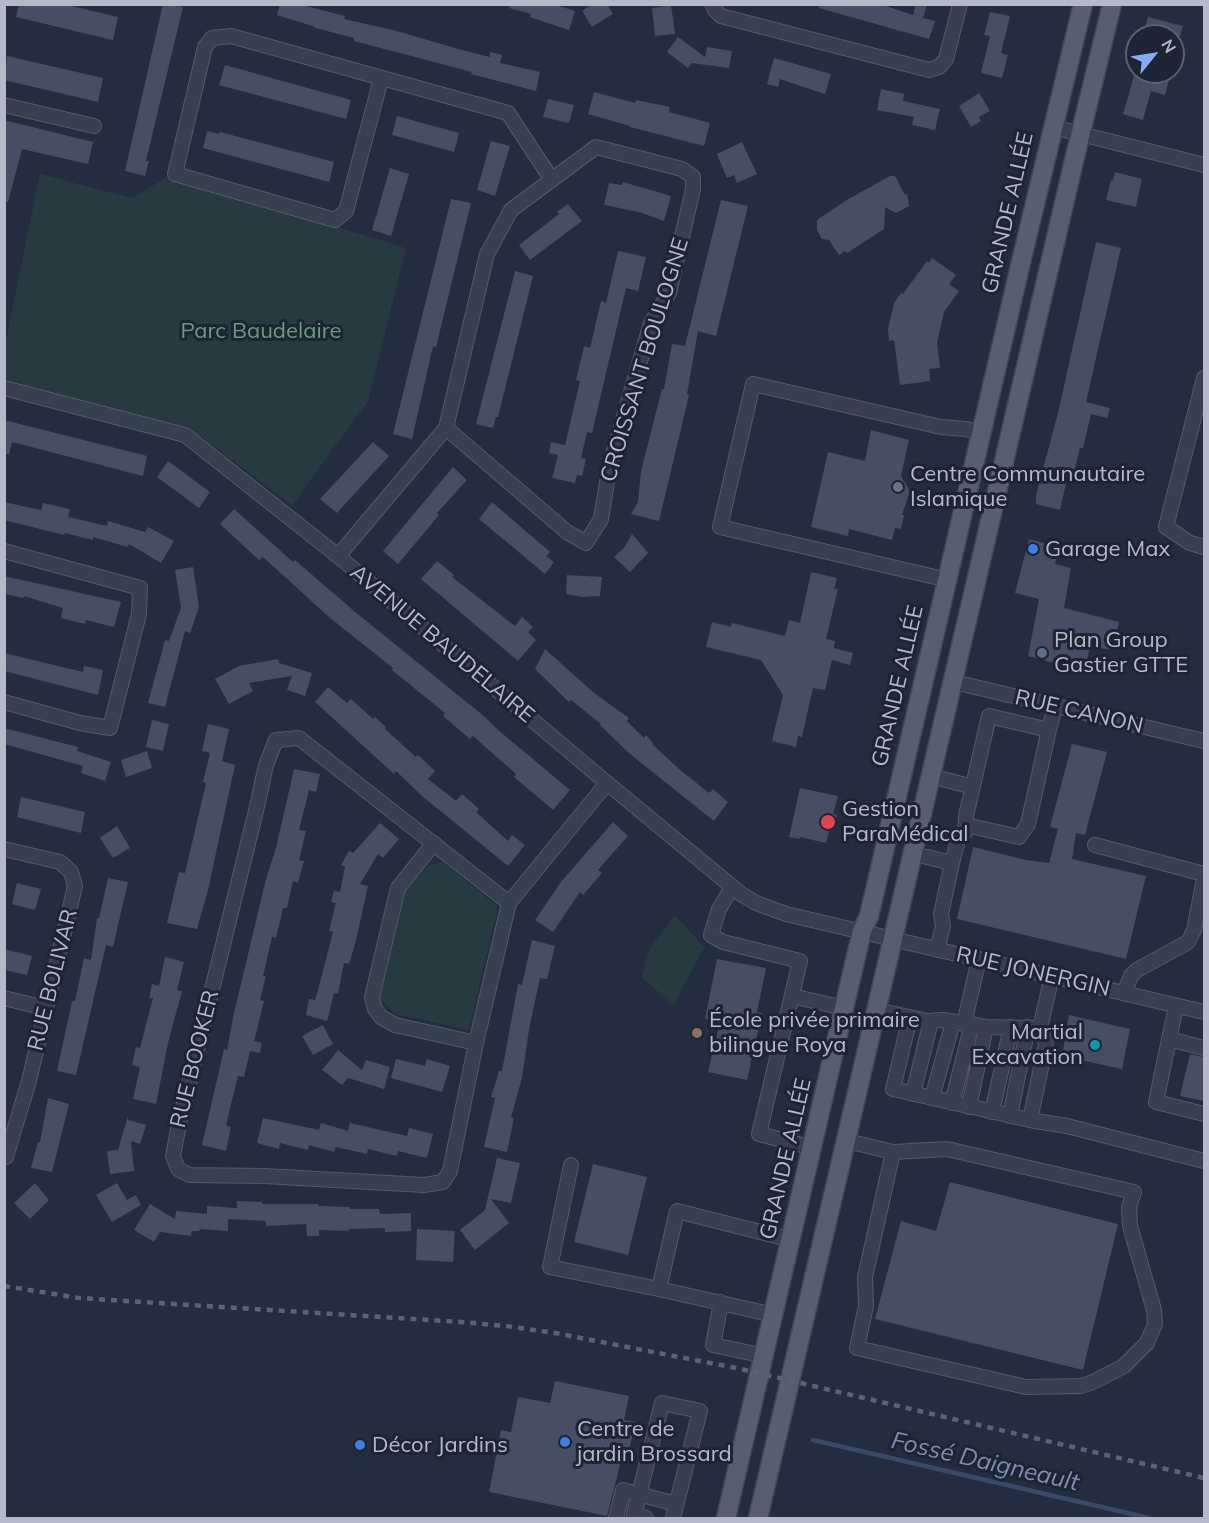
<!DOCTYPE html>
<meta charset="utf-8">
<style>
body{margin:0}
#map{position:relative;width:1209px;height:1523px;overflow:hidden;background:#242d3f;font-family:Mulish,sans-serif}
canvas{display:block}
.frame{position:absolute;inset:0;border:6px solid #b4bac9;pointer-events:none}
.north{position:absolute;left:1125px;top:24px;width:60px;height:60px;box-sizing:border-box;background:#1d2434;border:2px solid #596070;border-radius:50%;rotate:60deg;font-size:16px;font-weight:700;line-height:24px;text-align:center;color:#b4bac9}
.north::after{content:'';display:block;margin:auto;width:21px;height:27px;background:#89aaf9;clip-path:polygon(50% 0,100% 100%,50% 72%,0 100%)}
</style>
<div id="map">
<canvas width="1209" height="1523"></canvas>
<div class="frame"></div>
<div class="north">N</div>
</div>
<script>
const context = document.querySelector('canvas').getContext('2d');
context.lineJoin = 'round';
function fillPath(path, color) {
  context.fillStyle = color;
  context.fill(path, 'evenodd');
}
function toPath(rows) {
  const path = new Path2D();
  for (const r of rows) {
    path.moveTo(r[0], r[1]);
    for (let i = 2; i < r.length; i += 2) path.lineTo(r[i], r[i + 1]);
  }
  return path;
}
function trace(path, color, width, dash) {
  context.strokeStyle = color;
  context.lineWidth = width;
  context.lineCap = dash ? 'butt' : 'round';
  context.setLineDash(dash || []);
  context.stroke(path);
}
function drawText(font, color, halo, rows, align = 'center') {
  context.font = font + ' Mulish,sans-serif';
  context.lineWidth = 6;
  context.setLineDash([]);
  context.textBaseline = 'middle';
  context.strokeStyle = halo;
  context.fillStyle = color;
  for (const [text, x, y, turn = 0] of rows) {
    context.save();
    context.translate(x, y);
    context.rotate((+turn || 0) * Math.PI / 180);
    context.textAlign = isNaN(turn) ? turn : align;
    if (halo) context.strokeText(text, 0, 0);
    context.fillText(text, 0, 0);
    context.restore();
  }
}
fillPath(toPath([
 [40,174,132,198,169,176,406,248,368,401,292,505,188,427,5,384,5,344],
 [443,862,498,907,469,1030,395,1014,380,997,406,890,428,865],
 [675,915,704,947,674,1005,642,978,649,950]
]), '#263a40');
trace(toPath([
 [813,1440,1149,1518]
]), '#394968', 4.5);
fillPath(toPath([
 [19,4,63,4,118,17,113,40,16,17],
 [163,4,183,7,146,161,149,161,145,176,125,171],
 [280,4,307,4,306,6,345,16,344,19,393,30,462,50,490,57,490,52,502,55,500,63,540,72,536,91,471,74,472,72,354,41,354,38,315,28,315,27,277,15],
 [510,4,553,4,575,11,569,30,530,17,531,14,509,8],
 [592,4,607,4,613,14,592,27,582,11],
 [819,4,880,4,913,15,916,4,927,4,923,18,935,21,929,39,819,8],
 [671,5,675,34,655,36,652,8],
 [990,12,1010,16,1001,53,1008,55,1002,78,981,73,990,36,984,35],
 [1148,17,1183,26,1180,36,1143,36],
 [678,37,705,57,707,47,732,51,729,68,692,63,688,68,667,52],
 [7,56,103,78,98,102,4,80],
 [774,58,831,74,825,94,780,79,778,87,767,84],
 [225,65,351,100,346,119,219,85],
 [1135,72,1171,72,1165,95,1151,91,1143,120,1123,114],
 [881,89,904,94,903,101,940,109,935,130,912,125,914,117,877,110],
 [594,92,635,103,636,100,670,107,669,112,710,123,704,146,630,127,630,126,588,114],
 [979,93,990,111,979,117,981,121,971,127,959,106],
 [548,99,574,105,569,123,543,117],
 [397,116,459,133,454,152,392,135],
 [4,120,93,142,88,164,22,149,8,202,4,202],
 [207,131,219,134,220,132,334,162,329,182,203,148],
 [491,141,510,146,495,196,477,190],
 [742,142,757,174,737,183,734,175,727,178,717,154],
 [390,168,409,174,391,236,372,230],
 [1115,172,1142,179,1136,207,1106,200,1111,180,1113,181],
 [890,176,895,176,905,195,907,193,909,206,896,213,885,207,884,229,847,253,845,251,839,255,829,240,822,239,817,230,817,220,845,201],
 [623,182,671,196,664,221,639,212,604,205,609,183,622,185],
 [451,199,471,203,436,347,433,346,412,439,393,434],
 [721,200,748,206,716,336,698,331,687,394,689,395,659,521,631,514,638,502,641,471,662,389,664,389,672,344,685,346],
 [568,204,582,221,530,260,519,245,559,214,557,212],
 [1096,242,1121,248,1086,402,1110,408,1107,418,1091,414,1083,448,1080,448,1073,476,1068,475,1060,510,1036,504,1036,495,1058,413],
 [618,251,646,257,638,291,626,288,592,433,587,432,581,458,586,459,582,476,577,475,575,483,552,478,558,455,549,453,551,442,565,445,580,381,576,380,584,346,590,348,601,301,606,303],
 [932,258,956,275,949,284,959,291,944,312,937,343,940,368,929,369,930,381,900,385,894,340,889,341,888,329,894,303,901,293,903,294,927,261,929,263],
 [515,271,533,276,498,417,496,417,493,428,476,424],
 [4,420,147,456,143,476,12,442,9,454,4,454],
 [871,430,909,440,901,476,910,491,902,515,904,515,901,529,895,528,892,540,849,529,848,536,811,527,828,452,865,461],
 [373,442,389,456,337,513,320,499],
 [168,461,210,492,199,508,157,477],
 [453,467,467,480,437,513,439,515,398,564,383,551],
 [4,502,41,510,43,503,70,509,68,517,107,526,108,521,145,532,148,527,174,541,161,563,129,544,128,547,93,537,93,540,65,533,64,535,4,520],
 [492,502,550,552,546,556,554,562,545,574,479,519],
 [234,509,293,562,295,560,354,611,485,717,497,729,570,790,553,810,514,777,516,774,473,736,470,739,443,716,445,713,392,670,393,668,330,618,263,557,259,560,220,524],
 [632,534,648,553,630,572,614,557,624,548],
 [1029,539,1059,547,1055,564,1071,568,1064,608,1119,622,1114,650,1090,647,1085,671,1028,656,1039,599,1015,593],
 [437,561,454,575,452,577,515,626,522,617,533,627,528,632,536,640,518,661,421,579],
 [193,567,199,607,190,633,185,631,165,707,148,703,165,640,169,641,181,608,175,570],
 [811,572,837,578,834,589,838,589,826,639,835,641,834,648,853,653,850,665,832,660,825,690,813,688,802,737,798,736,796,747,772,741,783,695,761,660,706,647,712,622,731,627,732,623,785,636,789,620,800,623],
 [567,575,602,577,600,596,583,597,566,594],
 [4,576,121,602,114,627,86,620,85,624,61,618,63,608,24,596,23,598,4,594],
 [545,649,594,693,629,718,627,721,644,738,646,735,653,743,652,744,679,769,709,793,713,789,728,802,714,821,630,754,600,725,601,724,571,700,569,702,535,669],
 [4,653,83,672,84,666,103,670,98,695,4,671],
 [278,659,279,663,312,673,305,696,287,690,292,676,249,683,253,691,229,704,215,679,239,666],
 [328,687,347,703,351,699,373,719,375,717,386,727,385,729,416,757,418,755,435,771,428,779,456,801,462,794,479,809,476,812,508,841,512,835,525,845,508,866,422,796,396,771,394,774,315,702],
 [152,720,169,724,163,751,146,747],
 [208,724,229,729,222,761,235,765,208,890,197,929,167,923,179,872,185,873,206,783,203,782,210,753,202,751],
 [4,728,78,747,77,751,111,762,105,781,81,773,83,766,4,744],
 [1072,744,1107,752,1085,835,1076,833,1072,859,1146,876,1126,959,957,919,973,847,1026,860,1049,863,1058,829,1050,827],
 [147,751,152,768,126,777,121,760],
 [294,769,320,774,316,792,309,790,299,830,306,831,299,860,304,861,298,883,293,881,287,908,283,908,276,938,272,937,263,976,266,976,260,1000,264,1001,254,1041,262,1043,260,1053,250,1051,244,1077,238,1076,226,1125,231,1127,226,1151,202,1145,224,1049,227,1050,234,1013,266,879,276,848],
 [800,788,838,796,833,814,837,815,833,828,830,827,826,843,800,837,800,839,789,837],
 [21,797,85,812,81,833,17,817],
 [613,822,628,836,598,870,602,873,583,895,580,892,553,932,535,920,561,882],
 [380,823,399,839,383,858,378,854,360,884,368,886,356,940,349,964,344,963,338,994,334,993,327,1021,306,1015,309,999,315,1000,317,994,333,932,329,931,336,903,331,902,334,891,340,892,345,867,341,865,349,851,353,853],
 [117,826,130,848,113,858,100,838],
 [108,878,128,882,113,947,106,945,76,1075,57,1071,72,1001,75,1001,84,958,91,960,97,918,99,918],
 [17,883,41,889,35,910,12,904],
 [532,940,555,946,547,979,540,978,529,1029,522,1078,511,1117,514,1118,507,1152,484,1147,495,1098,491,1097,499,1071,502,1071,518,984,522,985],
 [4,949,32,956,27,975,4,970],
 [165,957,184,962,177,990,182,991,168,1043,156,1104,133,1099,140,1067,132,1065,136,1047,140,1048,153,998,149,998,152,984,159,986],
 [717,959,766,968,757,1012,762,1013,747,1080,708,1072,720,1022,705,1019],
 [1069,1015,1130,1029,1122,1069,1062,1056],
 [323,1025,333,1044,313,1055,302,1036],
 [338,1050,362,1070,366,1060,390,1067,384,1089,348,1078,342,1085,322,1070],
 [1190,1054,1204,1057,1204,1101,1180,1096],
 [396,1059,425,1066,427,1059,450,1066,442,1092,391,1078],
 [48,1098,69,1104,52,1172,31,1168,38,1142,40,1142],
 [128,1116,128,1120,146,1125,140,1144,131,1141,134,1171,110,1174,107,1151,118,1150],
 [263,1118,319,1130,321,1123,348,1131,350,1123,407,1136,409,1128,433,1134,427,1158,398,1151,397,1156,368,1149,367,1154,336,1147,334,1152,309,1145,308,1150,280,1143,279,1149,257,1143],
 [497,1158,520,1163,511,1203,491,1199,509,1223,475,1250,460,1230,485,1210],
 [593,1164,647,1177,628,1255,574,1242],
 [950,1182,1118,1224,1083,1370,875,1319,901,1221,936,1231],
 [35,1183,49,1200,30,1219,14,1203],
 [117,1183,127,1200,136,1195,141,1205,112,1222,96,1195],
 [237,1201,262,1202,262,1204,318,1204,319,1206,350,1207,350,1209,379,1209,380,1214,411,1213,411,1231,385,1232,385,1228,349,1229,349,1231,319,1230,319,1236,307,1236,306,1224,266,1226,266,1221,228,1219,228,1231,200,1229,199,1231,192,1231,191,1236,160,1232,154,1242,134,1230,150,1204,175,1219,176,1211,207,1214,207,1206,237,1208],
 [417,1229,455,1231,453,1262,416,1260],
 [555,1381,629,1396,624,1420,635,1422,628,1458,622,1457,607,1516,489,1492,501,1430,511,1432,518,1397,550,1403]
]), '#454e63');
const minor = toPath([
 [712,4,715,10,721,16,929,70,939,67,946,59,960,4],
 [381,79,346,211,335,220,175,174,205,47,212,38,231,36,508,113,552,180],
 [4,105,94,126],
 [1053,127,1204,165],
 [1204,378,1166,527,1190,543,1204,547],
 [4,388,185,435,338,556,607,783,741,894,756,903,786,914,1204,1012],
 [4,551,140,588,139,614,110,728,80,723,4,702],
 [338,556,446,428,487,254,511,210,596,147,682,169,693,177,693,189,669,293,651,323,610,465,601,519,586,543,567,532,446,428],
 [948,580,720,527,753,384,941,427,966,429,981,433],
 [954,682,1204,741],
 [931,776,973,787],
 [966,825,1019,837,1028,824,1049,730],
 [434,843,398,888,372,997,375,1009,381,1017,395,1025,476,1043],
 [1095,845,1204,874],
 [4,849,60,862,71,872,75,886,29,1081,6,1157,4,1156],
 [914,854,952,863],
 [732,887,719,909,711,935,723,942,800,961,759,1134,813,1148],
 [509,903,476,1043,450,1171,443,1182,424,1185,264,1176,189,1175,178,1169,173,1156,180,1119,256,811,266,765,276,740,299,738,509,903,607,783],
 [937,950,943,926,941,914,952,863,959,837,965,832,966,816,989,716,1049,730,1055,706],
 [1124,993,1131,976,1137,970,1188,942,1194,930,1204,879],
 [792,996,844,1008],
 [4,998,45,1008],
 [1176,1006,1156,1102,1204,1114],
 [877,1010,927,1021,943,1020,986,1027,1040,1028],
 [910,1017,893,1089,1030,1120,1046,1044,1040,1028,1052,976],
 [964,1024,979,959],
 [1169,1039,1204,1048],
 [913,1094,931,1021],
 [932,1098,953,1022],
 [952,1103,972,1024],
 [969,1107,986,1027],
 [992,1112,1011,1027],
 [1010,1116,1028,1027],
 [1030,1120,1067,1126,1204,1161],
 [847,1141,893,1152,865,1277,866,1306,857,1348,1026,1387,1081,1386,1093,1382,1124,1366,1147,1343,1155,1324,1154,1310,1130,1226,1129,1207,1134,1192,947,1149,893,1152],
 [571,1165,550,1267,659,1289],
 [721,1302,713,1345,765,1356],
 [774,1315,659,1289,677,1211,792,1240],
 [616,1518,623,1490,676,1504],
 [646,1518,634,1515,662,1403,700,1411,673,1518]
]);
const major = toPath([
 [726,1518,844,1008,862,931,869,916,880,869,1021,262,1083,4],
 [758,1518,1073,165,1112,4]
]);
trace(minor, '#535a69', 16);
trace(major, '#414858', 21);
trace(minor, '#383f4f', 14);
trace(major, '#565e6f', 18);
trace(toPath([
 [4,1286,79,1298,461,1322,506,1326,555,1333,741,1369,1204,1478]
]), '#5a6376', 4.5, [6, 6]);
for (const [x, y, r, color] of [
 [898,487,6,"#6b7280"],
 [1033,549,6,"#3f7fe0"],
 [1042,653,6,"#5c6f8a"],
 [828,822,8,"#e0444e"],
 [697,1033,6,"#8d6e63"],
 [1095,1045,6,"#0f9aa8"],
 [565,1442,6,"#3f7fe0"],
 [360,1445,6,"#3f7fe0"]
]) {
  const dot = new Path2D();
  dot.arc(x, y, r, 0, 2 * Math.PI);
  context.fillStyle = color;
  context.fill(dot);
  trace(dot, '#1d2434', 2);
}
drawText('22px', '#b4bac9', '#1d2434', [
 ["GRANDE ALLÉE",1008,213,-77],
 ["CROISSANT BOULOGNE",645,360,-73],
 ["AVENUE BAUDELAIRE",442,644,40],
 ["GRANDE ALLÉE",898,686,-77],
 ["RUE CANON",1079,712,13],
 ["RUE JONERGIN",1033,972,13],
 ["RUE BOLIVAR",53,980,-76],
 ["RUE BOOKER",195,1059,-76],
 ["GRANDE ALLÉE",786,1159,-77]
]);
drawText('22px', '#6b9b7a', '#1d2434', [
 ["Parc Baudelaire",261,331]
]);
drawText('22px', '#b4bac9', '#1d2434', [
 ["Centre Communautaire",910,474],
 ["Islamique",910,499],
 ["Garage Max",1045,549],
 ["Plan Group",1054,640],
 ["Gastier GTTE",1054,665],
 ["Gestion",842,809],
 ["ParaMédical",842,834],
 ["École privée primaire",709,1020],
 ["bilingue Roya",709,1045],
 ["Martial",1083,1032,"right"],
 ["Excavation",1083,1057,"right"],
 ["Centre de",577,1429],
 ["jardin Brossard",577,1454],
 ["Décor Jardins",372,1445]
], 'left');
drawText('italic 24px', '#7c8eb2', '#1d2434', [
 ["Fossé Daigneault",985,1462,13]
]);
</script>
